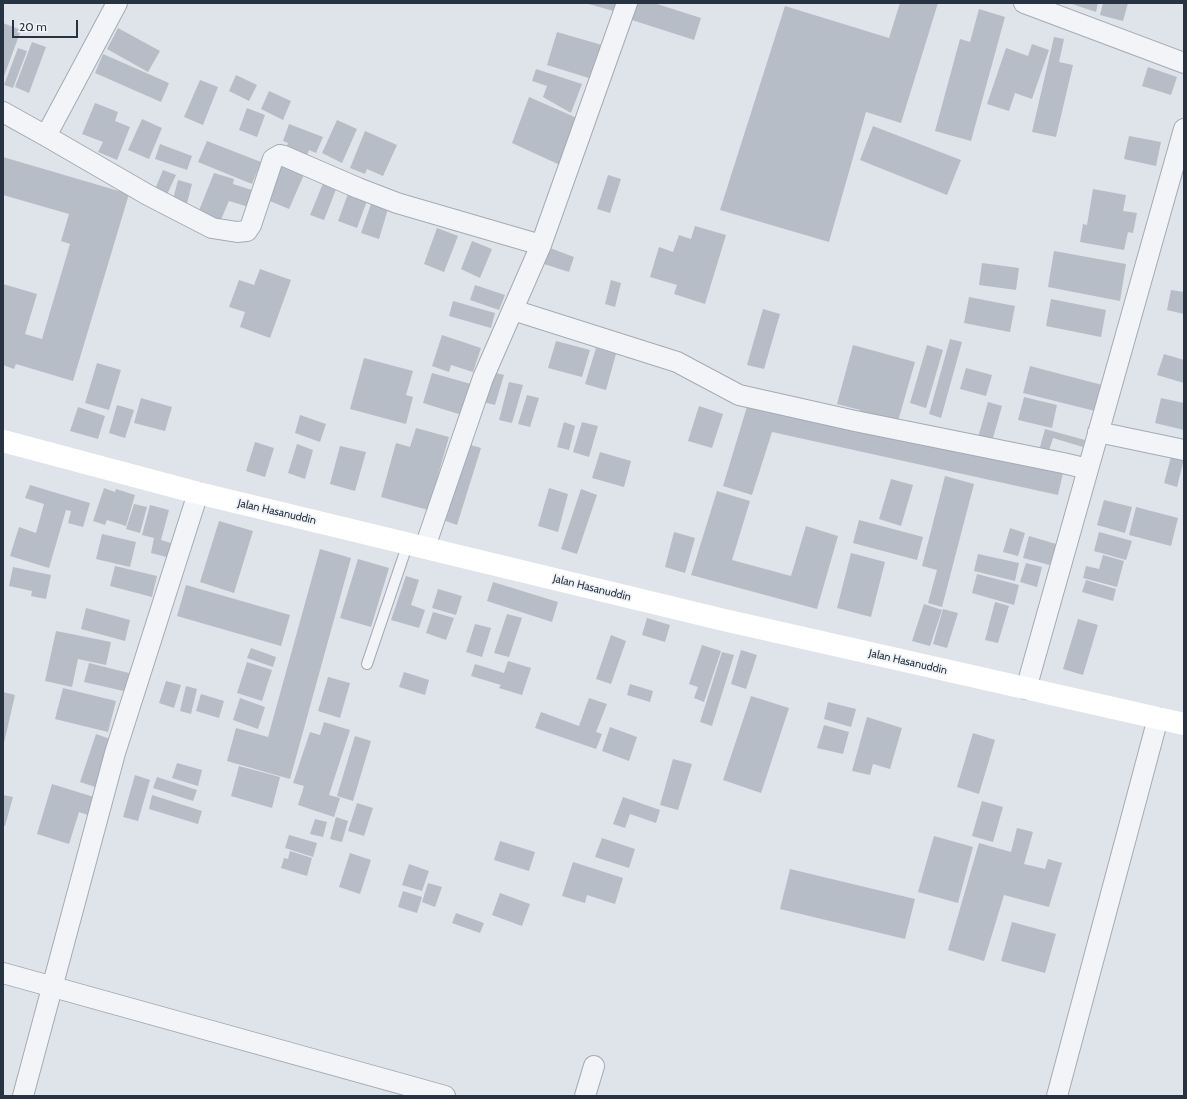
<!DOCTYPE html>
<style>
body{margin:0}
#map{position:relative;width:1187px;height:1099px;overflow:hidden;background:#dfe4ea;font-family:Cabin,sans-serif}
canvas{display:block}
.frame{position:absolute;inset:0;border:4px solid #273242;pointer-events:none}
.scale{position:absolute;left:12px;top:20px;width:66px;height:18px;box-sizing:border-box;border:2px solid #273242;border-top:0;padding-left:5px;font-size:12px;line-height:14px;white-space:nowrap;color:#273242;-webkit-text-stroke:3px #eff3f7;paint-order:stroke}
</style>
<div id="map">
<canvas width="1187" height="1099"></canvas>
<div class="frame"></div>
<div class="scale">20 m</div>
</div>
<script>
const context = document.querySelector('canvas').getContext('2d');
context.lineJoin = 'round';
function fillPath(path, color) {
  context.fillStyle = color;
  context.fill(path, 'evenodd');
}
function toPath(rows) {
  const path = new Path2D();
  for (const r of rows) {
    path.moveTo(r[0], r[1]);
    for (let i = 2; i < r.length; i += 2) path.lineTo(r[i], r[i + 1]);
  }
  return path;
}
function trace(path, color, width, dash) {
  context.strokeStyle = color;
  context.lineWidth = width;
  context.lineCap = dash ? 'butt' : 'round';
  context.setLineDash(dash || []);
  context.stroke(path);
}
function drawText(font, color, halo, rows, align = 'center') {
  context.font = font + ' Cabin,sans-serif';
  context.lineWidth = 3.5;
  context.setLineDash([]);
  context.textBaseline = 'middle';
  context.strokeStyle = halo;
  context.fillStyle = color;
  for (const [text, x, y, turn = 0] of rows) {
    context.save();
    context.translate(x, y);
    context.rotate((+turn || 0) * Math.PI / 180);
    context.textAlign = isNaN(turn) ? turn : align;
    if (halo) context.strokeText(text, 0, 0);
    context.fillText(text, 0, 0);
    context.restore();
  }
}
fillPath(toPath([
 [585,3,619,3,617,12],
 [637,3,654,3,701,18,694,40,632,20],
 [900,3,938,3,901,123,866,112,829,242,720,210,785,6,889,38],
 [1069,3,1098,3,1096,12],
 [1103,3,1128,3,1123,21,1100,15],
 [979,9,1005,17,971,141,935,131,960,39,970,42],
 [3,23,21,30,3,79],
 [118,28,160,51,148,72,107,49],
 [557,32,602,45,592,79,547,65],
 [1054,37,1064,39,1059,62,1073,65,1056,137,1032,132],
 [32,42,46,47,29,93,15,87],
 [1032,44,1049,50,1032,99,1015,93,1009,111,987,104,1006,48,1028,56],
 [18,48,27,51,13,88,4,85],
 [103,54,169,83,161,102,95,73],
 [1148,67,1177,77,1171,95,1142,86],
 [536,69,582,84,571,113,543,97,547,86,532,81],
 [236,75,257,85,249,101,229,91],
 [200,80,218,87,203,125,184,117],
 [269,91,291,101,283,120,261,109],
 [529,97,577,118,560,165,512,143],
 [95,103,118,112,115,121,130,127,117,160,98,152,103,142,82,134],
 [247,108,265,115,257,137,239,130],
 [142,119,162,128,149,159,128,150],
 [337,120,357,129,342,163,322,153],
 [289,124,323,137,316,153,309,150,306,158,285,151,288,143,283,141],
 [873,126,961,160,947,195,860,160],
 [365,131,397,145,383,176,367,169,365,174,350,168],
 [1129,136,1161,142,1156,166,1124,159],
 [207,141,261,162,252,184,198,162],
 [160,144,192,156,187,170,155,159],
 [3,157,129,194,73,381,16,364,14,369,3,365,3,284,37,294,25,334,42,339,70,244,61,241,69,214,3,195],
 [281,159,306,170,289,209,265,199],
 [163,170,176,175,165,199,153,194],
 [214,173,234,179,233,184,255,191,249,207,229,201,220,222,198,213],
 [608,175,621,179,610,213,597,209],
 [178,180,192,184,185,211,171,207],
 [324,181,337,187,324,220,310,215],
 [1093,189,1126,195,1123,211,1137,213,1133,233,1128,232,1124,250,1080,242,1083,224,1087,225],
 [349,191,368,198,357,228,338,221],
 [371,204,388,209,379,239,361,233],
 [695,226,726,235,705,304,674,294,677,285,650,277,659,247,673,252,679,235,691,239],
 [437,228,458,236,444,272,424,264],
 [472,241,492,249,480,278,461,269],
 [550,248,574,257,569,272,544,264],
 [1054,251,1126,264,1120,301,1048,287],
 [982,263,1019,268,1016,290,979,285],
 [260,269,291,280,270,338,240,327,245,312,229,307,239,280,254,285],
 [611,280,621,283,615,307,605,304],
 [475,285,505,295,499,310,470,300],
 [1171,290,1184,292,1184,314,1167,310],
 [969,297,1015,306,1010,332,964,323],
 [1051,299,1106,310,1101,337,1046,326],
 [453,301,495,313,491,328,449,316],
 [763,309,780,314,764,369,747,365],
 [442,335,481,348,473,372,451,365,449,372,432,366],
 [950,339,962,342,941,418,929,414],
 [556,341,590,350,582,377,548,368],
 [853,345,915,362,898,421,858,418,860,410,837,404],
 [927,345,943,350,926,408,910,403],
 [596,348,616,354,606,390,585,384],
 [1164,354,1184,360,1184,383,1157,375],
 [364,358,413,371,406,395,413,397,406,424,350,409],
 [97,363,121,370,109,410,85,403],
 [1030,366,1106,386,1099,412,1023,393],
 [966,368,992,375,986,396,960,389],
 [492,372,504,375,495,405,483,402],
 [432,373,471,384,462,415,423,403],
 [509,382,523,385,512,423,499,420],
 [527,395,539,398,530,427,518,424],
 [1024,397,1057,405,1052,428,1018,420],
 [141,398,172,407,165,431,134,423],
 [1161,398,1184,403,1184,430,1155,423],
 [749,400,1064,469,1058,495,772,432,752,495,723,486],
 [988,402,1002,406,991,445,977,441],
 [117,405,134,410,125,438,109,433],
 [699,406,723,414,712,448,688,441],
 [78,407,105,416,98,439,70,431],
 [300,415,326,424,320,442,295,433],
 [564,422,575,426,569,450,557,447],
 [582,422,598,426,589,457,573,452],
 [416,428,449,437,428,510,381,497,396,443,410,447],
 [1045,429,1085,440,1083,447,1053,438,1047,457,1038,454],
 [255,442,274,448,265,477,246,471],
 [297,444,313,450,305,479,288,473],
 [467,444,481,448,457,525,443,520],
 [340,446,366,452,355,491,330,484],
 [600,452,631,461,624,487,592,478],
 [1172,453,1184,459,1177,487,1164,483],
 [945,476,974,484,942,607,928,603,937,570,922,566],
 [891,479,913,485,901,526,879,519],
 [30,485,90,503,83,527,68,523,71,511,66,510,49,568,10,556,19,527,36,533,44,504,25,498],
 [104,488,115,492,116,489,135,495,126,526,107,520,105,525,93,521],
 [549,488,568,494,558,532,538,526],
 [581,489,597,495,577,554,561,549],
 [717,491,750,501,732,560,791,576,806,526,838,536,817,609,691,575],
 [1104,500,1132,507,1125,533,1097,525],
 [134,504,147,507,140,533,126,529],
 [150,505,169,510,161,540,178,545,174,559,151,553,154,538,142,535],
 [1136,507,1178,518,1171,546,1129,535],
 [859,520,923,537,917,560,853,543],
 [219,521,253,531,234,593,200,582],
 [1010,528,1025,533,1018,556,1003,552],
 [674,532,695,538,685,573,665,567],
 [1099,532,1132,541,1126,560,1094,551],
 [102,534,136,542,130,567,96,559],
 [1029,536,1056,544,1050,565,1023,558],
 [320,549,351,558,290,779,227,761,236,728,268,737],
 [851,553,885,562,871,617,837,608],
 [978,554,1019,563,1015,581,974,571],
 [1103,555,1124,561,1117,587,1083,578,1086,566,1099,569],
 [358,559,389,568,371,627,340,618],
 [1026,563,1042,567,1037,587,1020,582],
 [115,566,157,576,152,597,110,586],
 [13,567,51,575,46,599,31,596,32,591,9,586],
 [977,574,1019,585,1014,605,972,593],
 [406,576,419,580,411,605,425,610,419,628,391,620],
 [1086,580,1116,589,1113,601,1082,592],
 [493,582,558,602,552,622,487,601],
 [186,585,290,615,281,646,177,616],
 [438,589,462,596,456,615,432,608],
 [995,602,1009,606,998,643,985,640],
 [924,604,942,610,930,646,912,641],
 [86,608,130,620,125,641,81,629],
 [943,609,958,613,947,648,933,644],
 [433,612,454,618,446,640,426,633],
 [507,614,522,618,509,657,494,653],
 [647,618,670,625,665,642,642,635],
 [1078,619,1098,625,1083,675,1063,669],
 [475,624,491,628,482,657,466,652],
 [56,631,111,642,106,665,78,659,72,687,45,681],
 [611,635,626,641,611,684,596,679],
 [702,645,721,651,704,702,694,698,698,687,689,684],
 [251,648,276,657,273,667,247,658],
 [741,650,757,655,746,689,731,684],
 [722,652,734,655,712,726,700,722],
 [508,661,531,668,522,695,499,688,501,685,471,676,475,664,504,673],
 [247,662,272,670,262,701,237,693],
 [89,663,133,674,128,692,84,682],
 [404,672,429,680,425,695,399,687],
 [328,677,350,683,340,718,318,711],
 [166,681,181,685,174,708,159,703],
 [630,684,653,691,650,702,627,695],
 [186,686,197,689,191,714,180,711],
 [63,688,116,701,108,732,55,719],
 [3,692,15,695,4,743,3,743],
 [201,694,224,701,219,718,196,711],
 [751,696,789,708,761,793,723,780],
 [240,698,265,707,258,729,233,720],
 [589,698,607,704,596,732,602,734,596,749,535,728,541,712,579,726],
 [828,702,856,709,851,727,824,719],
 [867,717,902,728,890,769,873,764,870,775,852,771],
 [324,722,350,730,329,795,340,798,334,817,298,805,304,786,293,783,310,732,320,735],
 [824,725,849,732,843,754,817,748],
 [610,727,637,737,629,761,602,751],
 [973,733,995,740,979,794,957,787],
 [96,734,113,740,98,788,80,782],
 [355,736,371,741,353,801,337,796],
 [673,759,692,764,678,810,660,805],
 [177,763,202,770,198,786,172,778],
 [239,766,280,777,272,808,231,796],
 [135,775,150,780,138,821,123,817],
 [157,777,197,790,193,801,153,788],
 [52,784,97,798,91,816,79,812,69,844,37,834],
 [3,795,13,797,5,826,3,825],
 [152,795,202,811,198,824,149,809],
 [623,797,660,810,656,823,630,814,625,828,613,824],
 [982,801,1003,807,993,842,972,836],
 [357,803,373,808,364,836,348,831],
 [336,817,348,821,342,842,330,839],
 [315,819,327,822,323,837,310,834],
 [1017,828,1033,832,1024,864,1045,869,1048,859,1062,863,1049,907,1004,895,984,961,948,950,979,843,1011,852],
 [289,835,317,843,313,857,285,848],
 [934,836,973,847,958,903,918,892],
 [602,838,635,849,629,868,595,857],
 [500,841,535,852,529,871,494,860],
 [290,851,312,858,307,876,281,868,284,858,288,859],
 [350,853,371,860,360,894,339,887],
 [573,862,623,878,615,904,587,895,585,903,562,896],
 [409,864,429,871,422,891,402,885],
 [790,869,915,899,905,939,780,909],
 [428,883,442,887,435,907,422,902],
 [403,891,422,897,417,913,398,907],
 [500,893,530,904,522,926,492,915],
 [456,913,484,923,480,933,452,923],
 [1012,922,1056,934,1045,973,1001,961]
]), '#b6bdc7');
const lane = toPath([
 [367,664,408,543]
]);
const street = toPath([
 [1024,3,1184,63],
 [3,112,46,136,148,195,212,228,237,232,247,231,251,225,273,159,280,155,284,156,358,188,397,203,541,245],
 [46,136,117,3],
 [513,310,677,362,739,395,855,421,1063,463,1088,469],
 [1098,432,1184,450],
 [425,547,483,378,541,245,627,3],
 [1026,689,1184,129],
 [3,973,445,1096],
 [23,1096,115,753,198,493],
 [585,1096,594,1066],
 [1057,1096,1158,718]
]);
trace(lane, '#a4abb4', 12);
trace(street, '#a4abb4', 22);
trace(lane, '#f2f4f8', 10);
trace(street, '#f2f4f8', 20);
trace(toPath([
 [3,441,198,493,724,620,1184,724]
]), '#fff', 22);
drawText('11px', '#273242', '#eff3f7', [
 ["Jalan Hasanuddin",277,512,13],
 ["Jalan Hasanuddin",592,588,14],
 ["Jalan Hasanuddin",908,662,13]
]);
</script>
